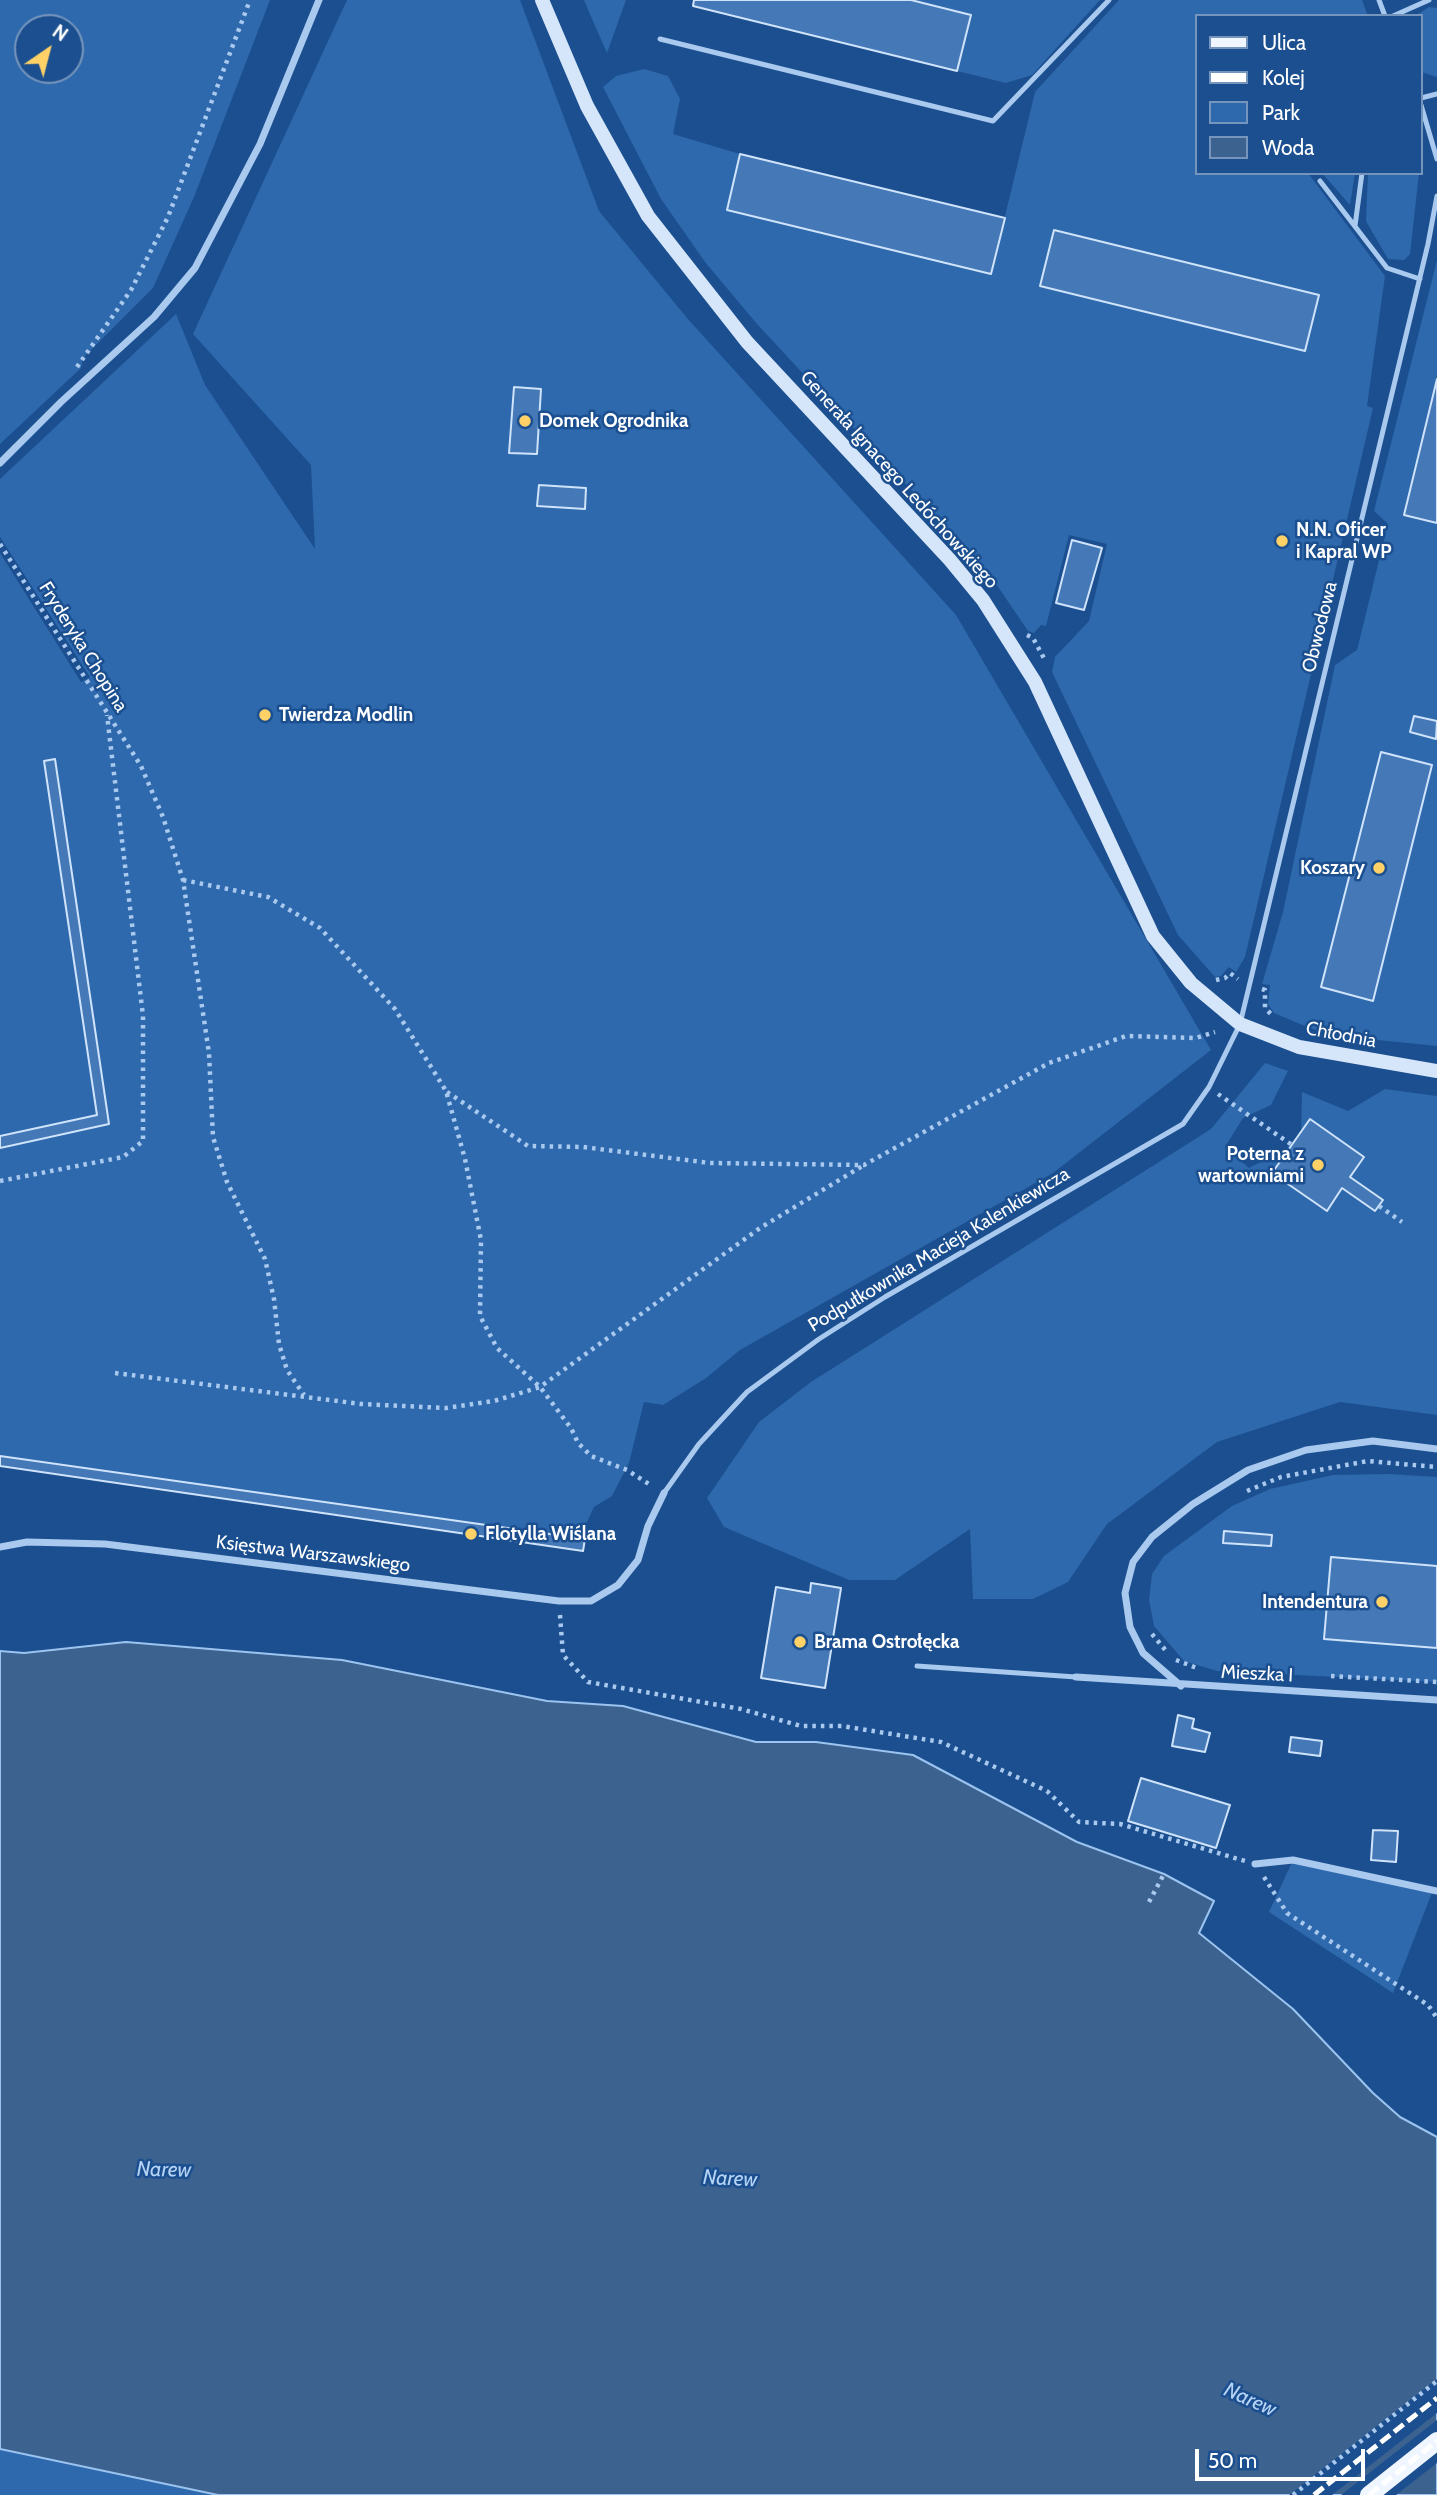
<!DOCTYPE html>
<meta charset="utf-8">
<style>
body{margin:0}
#map{position:relative;width:1437px;height:2495px;overflow:hidden;background:#1b4f8f;font-family:Cabin,sans-serif}
canvas{display:block}
.legend{position:absolute;left:1195px;top:14px;width:228px;height:161px;box-sizing:border-box;background:#1b4f8f;border:2px solid #7695bc;margin:0;padding:9px 12px;list-style:none;font-size:21px;color:#fff}
.legend li{display:flex;align-items:center;gap:14px;height:35px}
.legend b{width:35px;border:2px solid #7695bc}
.north{position:absolute;left:14px;top:14px;width:70px;height:70px;box-sizing:border-box;background:#1b4f8f;border:2px solid #7695bc;border-radius:50%;rotate:35deg;font-size:19px;font-weight:700;line-height:28px;text-align:center;color:#fff}
.north::after{content:'';display:block;margin:auto;width:24px;height:32px;background:#ffd166;clip-path:polygon(50% 0,100% 100%,50% 72%,0 100%)}
.scale{position:absolute;left:1195px;top:2449px;width:170px;height:32px;box-sizing:border-box;border:4px solid #fff;border-top:0;padding-left:9px;font-size:21px;line-height:24px;white-space:nowrap;color:#fff;-webkit-text-stroke:5px #1b4f8f;paint-order:stroke}
</style>
<div id="map">
<canvas width="1437" height="2495"></canvas>
<ul class="legend">
<li><b style="height:9px;background:#f0f6ff"></b>Ulica</li>
<li><b style="height:9px;background:#fff"></b>Kolej</li>
<li><b style="height:19px;background:#2e69ad"></b>Park</li>
<li><b style="height:19px;background:#3c6290"></b>Woda</li>
</ul>
<div class="north">N</div>
<div class="scale">50 m</div>
</div>
<script>
const context = document.querySelector('canvas').getContext('2d');
context.lineJoin = 'round';
function fillPath(path, color) {
  context.fillStyle = color;
  context.fill(path, 'evenodd');
}
function toPath(rows) {
  const path = new Path2D();
  for (const r of rows) {
    path.moveTo(r[0], r[1]);
    for (let i = 2; i < r.length; i += 2) path.lineTo(r[i], r[i + 1]);
  }
  return path;
}
function trace(path, color, width, dash) {
  context.strokeStyle = color;
  context.lineWidth = width;
  context.lineCap = dash ? 'butt' : 'round';
  context.setLineDash(dash || []);
  context.stroke(path);
}
function drawText(font, color, halo, rows, align = 'center') {
  context.font = font + ' Cabin,sans-serif';
  context.lineWidth = 5;
  context.setLineDash([]);
  context.textBaseline = 'middle';
  context.strokeStyle = halo;
  context.fillStyle = color;
  for (const [text, x, y, turn = 0] of rows) {
    context.save();
    context.translate(x, y);
    context.rotate((+turn || 0) * Math.PI / 180);
    context.textAlign = isNaN(turn) ? turn : align;
    if (halo) context.strokeText(text, 0, 0);
    context.fillText(text, 0, 0);
    context.restore();
  }
}
fillPath(toPath([
 [0,0,270,0,194,197,153,288,83,358,81,368,0,444],
 [28,28,70,28,70,70,28,70],
 [347,0,520,0,599,211,687,318,956,615,1211,1050,1053,1173,740,1350,706,1378,663,1405,644,1402,629,1463,612,1496,594,1507,587,1522,583,1551,70,1476,0,1457,0,553,81,682,90,677,0,537,0,479,176,314,205,385,315,549,311,465,193,334],
 [584,0,626,0,607,53,589,12],
 [911,0,1100,0,1032,75,1006,83,957,71,970,15],
 [1119,0,1362,0,1368,16,1197,16,1197,173,1308,173,1385,276,1367,406,1373,408,1245,957,1236,972,1229,967,1221,976,1215,977,1178,935,1052,672,1055,657,1089,621,1107,544,1069,535,1046,626,1041,625,1034,633,1028,631,990,575,757,324,705,262,661,199,603,87,616,76,644,69,668,76,680,99,673,134,740,154,727,210,991,274,1035,92],
 [1054,230,1319,295,1305,351,1041,286],
 [1429,7,1437,8,1437,77,1421,72,1421,16,1415,16],
 [1322,173,1355,173,1350,205],
 [1368,173,1419,173,1410,254,1404,260,1388,259,1366,221],
 [1437,260,1437,379,1404,515,1437,523,1437,1046,1358,1038,1312,1029,1274,1013,1268,1004,1270,985,1262,984,1283,912,1335,665,1357,650,1388,524,1374,511],
 [1265,1063,1288,1071,1271,1105,1243,1118,1225,1147,1249,1168,1301,1140,1302,1092,1348,1111,1385,1089,1437,1096,1437,1415,1340,1402,1217,1442,1107,1524,1068,1582,1033,1599,973,1599,970,1529,895,1580,849,1580,724,1527,707,1498,759,1422,811,1382,1211,1129],
 [1389,1474,1437,1477,1437,1682,1217,1671,1184,1661,1154,1626,1149,1600,1152,1574,1164,1556,1232,1506,1270,1489,1333,1475],
 [1293,1860,1433,1890,1393,1993,1269,1912],
 [0,2449,47,2457,218,2495,0,2495]
]), '#2e69ad');
const water = toPath([
 [126,1642,342,1660,547,1701,623,1706,756,1742,816,1742,913,1755,1077,1842,1164,1874,1214,1901,1199,1933,1293,2009,1373,2093,1400,2117,1437,2137,1437,2495,218,2495,0,2449,0,1651,24,1653,126,1642]
]);
fillPath(water, '#3c6290');
trace(water, '#9cc4f0', 2);
fillPath(toPath([
 [1437,2379,1437,2413,1332,2495,1289,2495],
 [1437,2420,1437,2463,1396,2495,1341,2495]
]), '#1b4f8f');
const building = toPath([
 [694,0,911,0,971,15,957,71,693,6,694,0],
 [740,154,1005,218,991,274,727,210,740,154],
 [1054,230,1319,295,1305,351,1040,286,1054,230],
 [1437,379,1437,523,1404,515,1437,379],
 [514,387,541,389,537,454,509,453,514,387],
 [539,485,586,488,585,509,537,506,539,485],
 [1072,540,1102,548,1084,610,1056,603,1072,540],
 [1414,716,1437,721,1436,739,1410,732,1414,716],
 [1381,752,1432,765,1373,1001,1321,987,1381,752],
 [55,759,109,1124,0,1148,0,1136,97,1115,44,761,55,759],
 [1310,1119,1364,1157,1350,1177,1383,1200,1375,1211,1342,1188,1327,1211,1272,1173,1310,1119],
 [0,1456,585,1539,583,1551,0,1466,0,1456],
 [1224,1531,1272,1535,1271,1546,1223,1543,1224,1531],
 [1331,1557,1437,1566,1437,1648,1324,1639,1331,1557],
 [811,1583,841,1588,825,1688,761,1678,776,1587,810,1593,811,1583],
 [1178,1715,1194,1719,1192,1728,1210,1733,1205,1752,1172,1746,1178,1715],
 [1291,1737,1322,1741,1320,1756,1289,1752,1291,1737],
 [1141,1778,1230,1805,1216,1848,1128,1821,1141,1778],
 [1373,1830,1398,1831,1396,1862,1371,1860,1373,1830]
]);
fillPath(building, '#4478b7');
trace(building, '#cfe3fa', 2);
trace(toPath([
 [77,367,131,290,168,217,250,0],
 [0,544,141,766,163,817,183,880,209,1053,213,1137,227,1182,265,1259,274,1299,279,1344,287,1370,304,1395],
 [1027,635,1033,638,1046,662],
 [183,880,268,897,320,928,395,1009,446,1091,465,1159,481,1240,480,1316,497,1348,540,1387,571,1428,578,1443,591,1456,627,1470,652,1486],
 [1216,980,1225,978,1230,973,1238,979],
 [1262,989,1265,990,1265,1008,1273,1016],
 [447,1092,528,1146,583,1147,710,1163,864,1165,1049,1063,1126,1036,1196,1038,1215,1032],
 [1218,1094,1292,1145],
 [0,1181,123,1157,143,1141,143,1016,107,715],
 [1379,1206,1402,1222],
 [115,1373,361,1404,446,1408,494,1401,540,1387,760,1228,864,1165],
 [1247,1491,1281,1477,1368,1461,1437,1467],
 [560,1615,563,1655,588,1682,741,1709,801,1726,842,1726,941,1742,1047,1791,1079,1822,1120,1824,1245,1861],
 [1152,1634,1167,1652],
 [1176,1660,1197,1668],
 [1331,1676,1437,1682],
 [1264,1877,1287,1913,1428,2005,1437,2018],
 [1149,1902,1164,1874],
 [1293,2495,1437,2381]
]), '#a9c9ee', 4.5, [3.5, 5]);
trace(toPath([
 [1379,0,1385,16],
 [1393,16,1429,0],
 [660,39,993,121,1109,0],
 [1421,98,1437,94],
 [1421,105,1437,159],
 [1320,181,1387,268,1420,279],
 [1355,226,1362,173],
 [664,1493,699,1444,747,1392,819,1339,885,1297,1183,1124,1209,1087,1240,1024,1428,244,1437,196],
 [917,1666,1076,1677]
]), '#a9c9ee', 5);
trace(toPath([
 [0,463,61,402,154,317,195,268,260,144,319,0],
 [0,1547,27,1542,105,1544,559,1601,591,1601,618,1585,638,1560,648,1526,664,1493],
 [1076,1677,1437,1700],
 [1181,1686,1143,1653,1130,1627,1125,1593,1133,1562,1152,1537,1193,1504,1248,1470,1306,1450,1373,1441,1437,1449],
 [1255,1864,1293,1860,1437,1891]
]), '#a9c9ee', 7);
trace(toPath([
 [542,0,587,106,648,216,747,342,950,560,983,600,1035,682,1153,936,1191,983,1240,1024,1299,1047,1437,1071]
]), '#d6e6fa', 14);
trace(toPath([
 [1369,2495,1437,2441]
]), '#f0f6ff', 18);
trace(toPath([
 [1314,2495,1437,2398],
 [1369,2495,1437,2441]
]), '#fff', 5, [12, 5]);
for (const [x, y, r, color] of [
 [525,421,7,"#ffd166"],
 [1282,541,7,"#ffd166"],
 [265,715,7,"#ffd166"],
 [1379,868,7,"#ffd166"],
 [1318,1165,7,"#ffd166"],
 [471,1534,7,"#ffd166"],
 [1382,1602,7,"#ffd166"],
 [800,1642,7,"#ffd166"]
]) {
  const dot = new Path2D();
  dot.arc(x, y, r, 0, 2 * Math.PI);
  context.fillStyle = color;
  context.fill(dot);
  trace(dot, '#1b4f8f', 2.5);
}
drawText('bold 19px', '#fff', '#1b4f8f', [
 ["Domek Ogrodnika",539,421],
 ["N.N. Oficer",1296,530],
 ["i Kapral WP",1296,552],
 ["Twierdza Modlin",279,715],
 ["Koszary",1365,868,"right"],
 ["Poterna z",1304,1154,"right"],
 ["wartowniami",1304,1176,"right"],
 ["Flotylla Wiślana",485,1534],
 ["Intendentura",1368,1602,"right"],
 ["Brama Ostrołęcka",814,1642]
], 'left');
drawText('19px', '#fff', '#1b4f8f', [
 ["Generała Ignacego Ledóchowskiego",899,480,48],
 ["Obwodowa",1320,627,-76],
 ["Fryderyka Chopina",83,647,58],
 ["Chłodnia",1341,1035,11],
 ["Podpułkownika Macieja Kalenkiewicza",939,1250,-31],
 ["Księstwa Warszawskiego",313,1554,7],
 ["Mieszka I",1257,1674,3]
]);
drawText('italic 21px', '#b5d3f5', '#1b4f8f', [
 ["Narew",164,2170,1],
 ["Narew",730,2179,3],
 ["Narew",1250,2400,24]
]);
</script>
